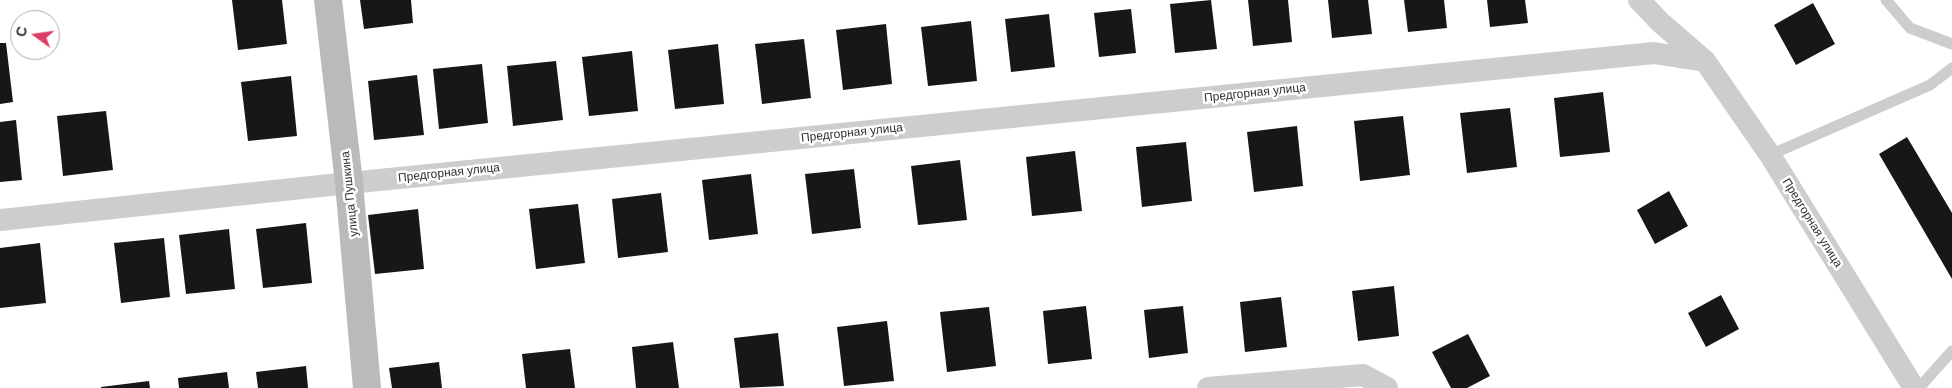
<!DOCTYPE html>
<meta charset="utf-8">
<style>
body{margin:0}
#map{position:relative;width:1952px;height:388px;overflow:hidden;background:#fff;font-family:Arial,sans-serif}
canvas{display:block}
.north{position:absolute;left:10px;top:10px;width:50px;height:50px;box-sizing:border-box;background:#fff;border:1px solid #acacac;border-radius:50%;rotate:284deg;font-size:14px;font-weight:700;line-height:20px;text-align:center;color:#303030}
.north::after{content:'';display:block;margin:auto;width:18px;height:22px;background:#db3e67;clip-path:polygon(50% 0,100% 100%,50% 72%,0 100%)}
</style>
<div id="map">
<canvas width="1952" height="388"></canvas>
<div class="north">С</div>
</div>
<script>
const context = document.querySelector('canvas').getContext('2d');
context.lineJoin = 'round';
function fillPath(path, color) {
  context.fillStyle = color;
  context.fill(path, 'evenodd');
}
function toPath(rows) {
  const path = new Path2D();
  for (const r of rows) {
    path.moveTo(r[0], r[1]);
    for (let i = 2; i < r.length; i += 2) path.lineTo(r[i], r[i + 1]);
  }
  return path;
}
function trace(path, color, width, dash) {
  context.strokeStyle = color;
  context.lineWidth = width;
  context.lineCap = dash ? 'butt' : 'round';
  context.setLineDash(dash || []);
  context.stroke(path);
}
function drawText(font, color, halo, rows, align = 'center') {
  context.font = font + ' Arial,sans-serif';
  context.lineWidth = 5;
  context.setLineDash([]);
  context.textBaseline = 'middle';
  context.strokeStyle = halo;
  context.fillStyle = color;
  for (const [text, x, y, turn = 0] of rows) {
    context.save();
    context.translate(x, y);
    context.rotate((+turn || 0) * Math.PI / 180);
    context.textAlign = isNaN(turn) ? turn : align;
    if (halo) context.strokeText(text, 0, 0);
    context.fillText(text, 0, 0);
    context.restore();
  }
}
fillPath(toPath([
 [232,0,282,0,287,44,238,50],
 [360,0,411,0,413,23,364,29],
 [1211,0,1217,49,1175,53,1170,4],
 [1248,0,1288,0,1292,42,1253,46],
 [1328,0,1368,0,1372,34,1332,38],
 [1404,0,1444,0,1447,28,1408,32],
 [1487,0,1525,0,1528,23,1490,27],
 [1813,3,1835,44,1796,65,1774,25],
 [1131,9,1136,53,1099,57,1094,13],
 [1049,14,1055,67,1011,72,1005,19],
 [971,21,977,81,928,86,921,27],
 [886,24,892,84,843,90,836,30],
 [804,39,811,98,762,104,755,44],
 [0,43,6,43,13,102,0,104],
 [718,44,724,104,675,109,668,50],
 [632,51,638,111,589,116,582,57],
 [556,61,563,120,513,126,507,66],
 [482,64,488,123,439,129,433,69],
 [417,75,424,135,374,140,368,81],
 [291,76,297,136,248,141,241,82],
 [1603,92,1610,152,1560,157,1554,98],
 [1510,108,1517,167,1467,173,1460,113],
 [106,111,113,170,63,176,57,116],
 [1403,116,1410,175,1360,181,1354,121],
 [16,120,22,180,0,182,0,122],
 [1297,126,1303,186,1254,192,1247,132],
 [1907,137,1952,213,1952,279,1879,154],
 [1186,142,1192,201,1142,207,1136,147],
 [1075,151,1082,211,1032,216,1026,157],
 [960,160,967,220,918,225,911,166],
 [854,169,861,228,812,234,805,174],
 [751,174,758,234,709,240,702,180],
 [1669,191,1688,226,1655,244,1637,210],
 [661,193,668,252,618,258,612,199],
 [578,204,585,263,536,269,529,209],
 [418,209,424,269,375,274,368,215],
 [306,223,312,283,263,288,256,229],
 [229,229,235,289,186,294,179,235],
 [164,238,170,297,121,303,114,243],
 [40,243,46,303,0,308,0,248],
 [1394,286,1399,336,1358,341,1352,291],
 [1721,295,1739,329,1706,347,1688,313],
 [1281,297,1287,347,1245,352,1240,302],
 [1086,306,1092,359,1048,364,1043,311],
 [1183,306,1188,353,1149,358,1144,310],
 [989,307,996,366,947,372,940,312],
 [887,321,894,381,844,386,837,327],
 [778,333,784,386,740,388,734,338],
 [1468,334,1490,376,1467,388,1451,388,1432,352],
 [673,342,679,388,636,388,632,347],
 [570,349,575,388,526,388,522,354],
 [439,362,442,388,392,388,389,368],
 [306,366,308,388,258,388,256,372],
 [227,372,229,388,179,388,178,378],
 [149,381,150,388,101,388,101,387]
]), '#171717');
trace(toPath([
 [1886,0,1910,28,1952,44],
 [1770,155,1930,85,1952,68],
 [1919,388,1952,351]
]), '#cdcdcd', 11);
trace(toPath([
 [1639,0,1660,22,1705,61],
 [0,220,349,183,1654,53,1705,61,1770,155,1914,388],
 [1208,388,1363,375,1387,388]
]), '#cdcdcd', 22);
trace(toPath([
 [328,0,349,183,367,388]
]), '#bababa', 28);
drawText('12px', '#303030', '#fff', [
 ["Предгорная улица",1255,93,-6],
 ["Предгорная улица",852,133,-6],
 ["Предгорная улица",449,173,-6],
 ["улица Пушкина",350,194,-96],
 ["Предгорная улица",1812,223,58]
]);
</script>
